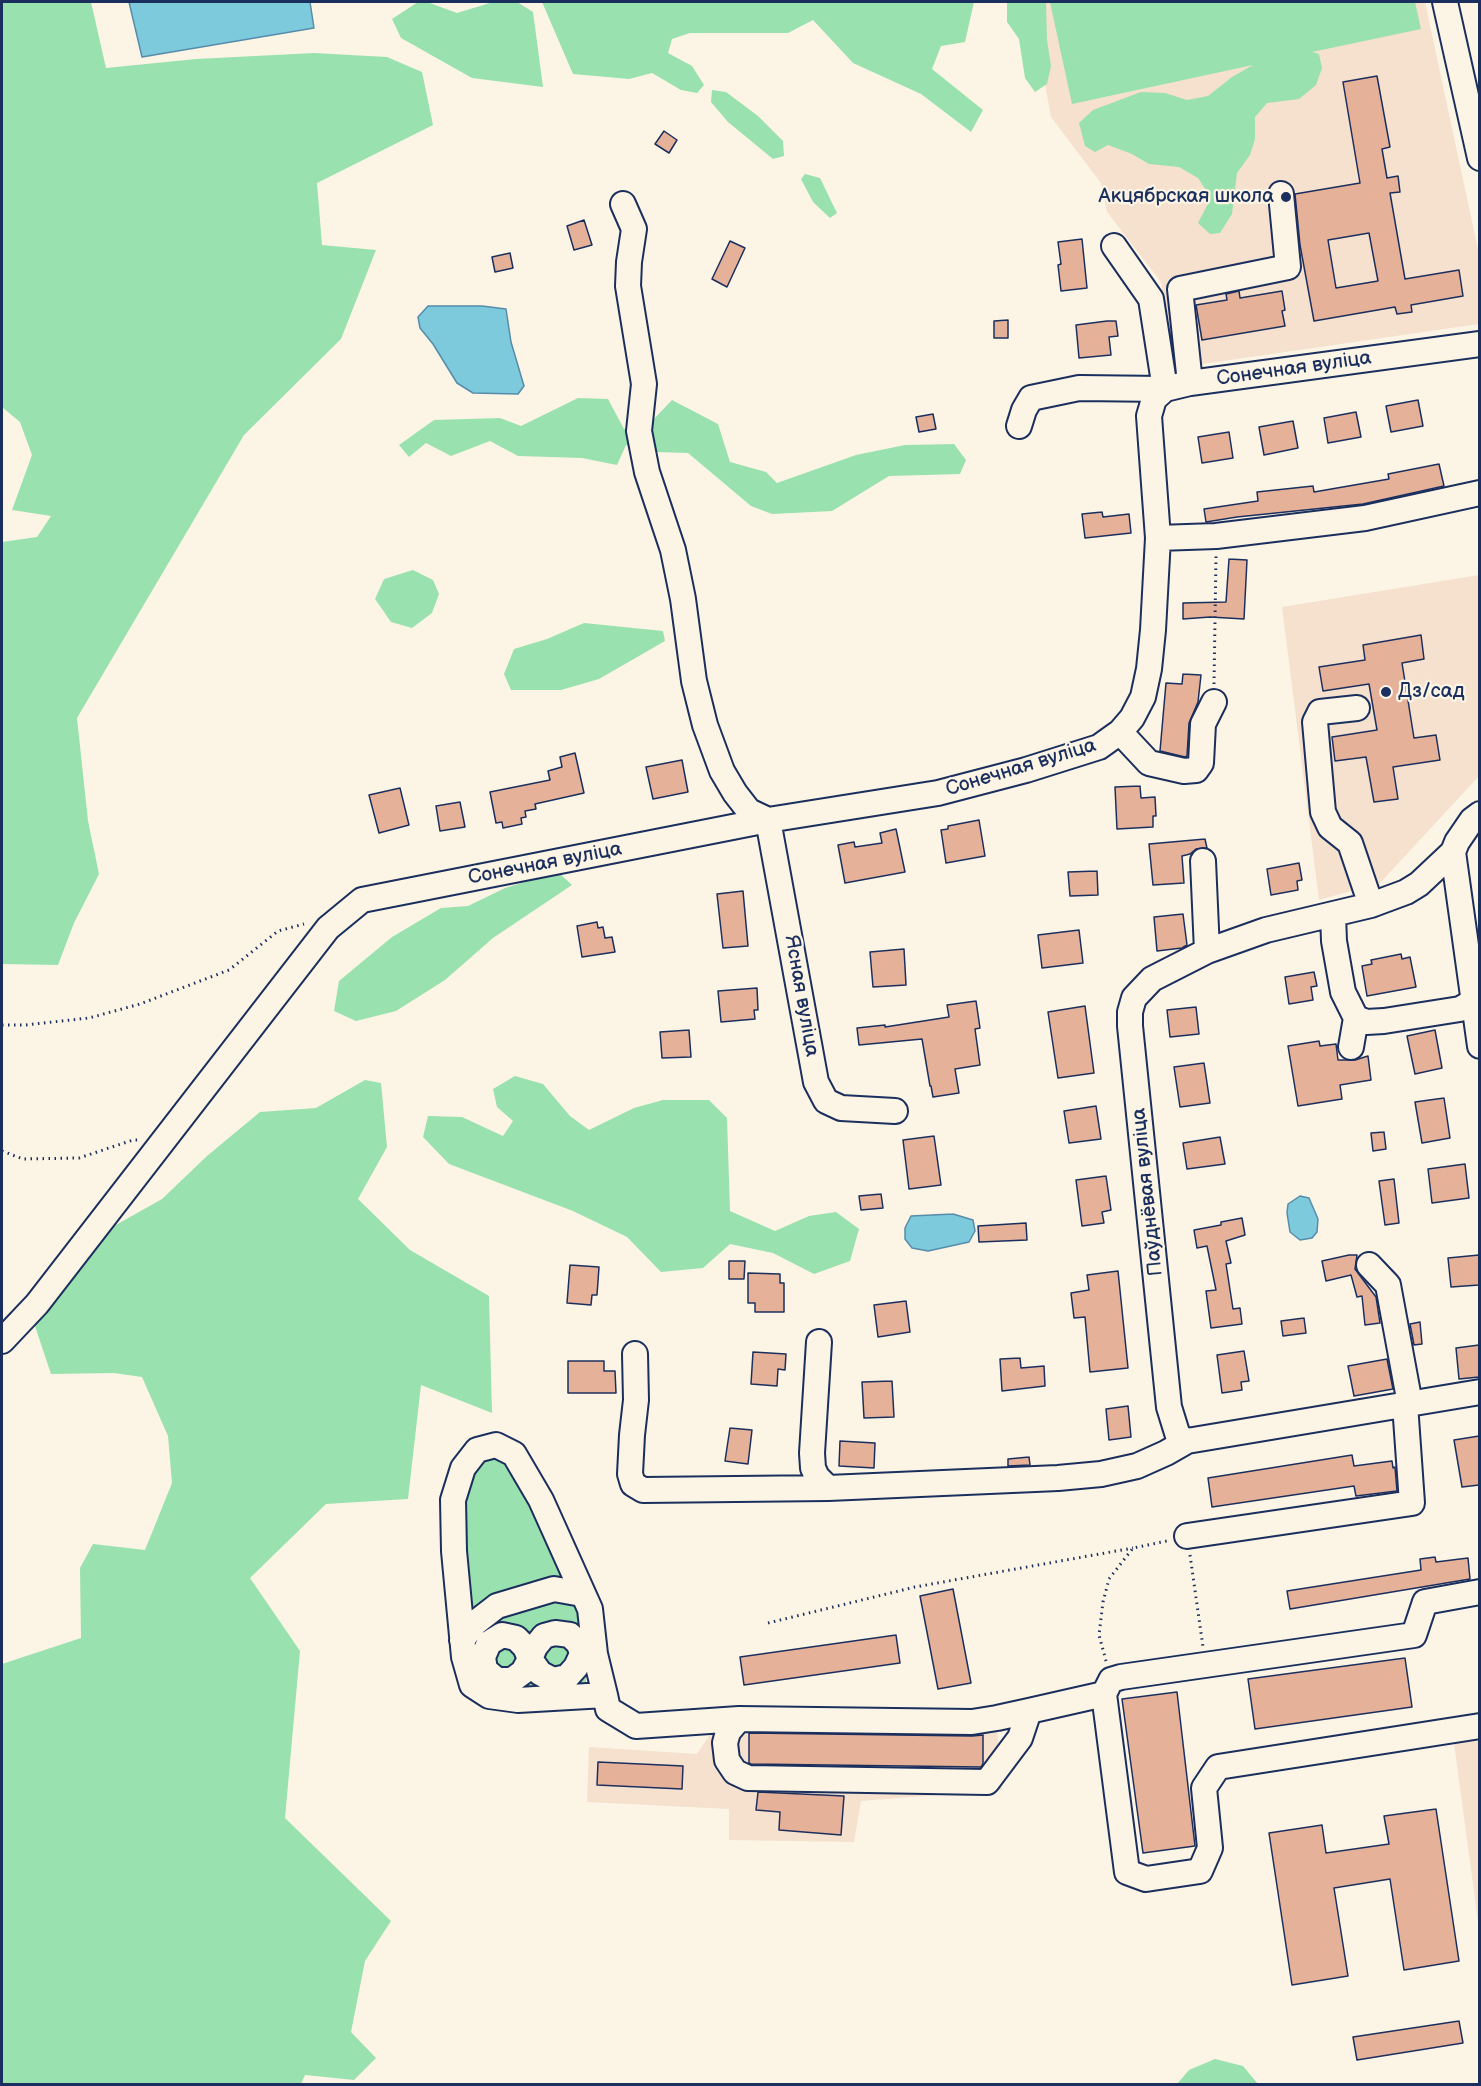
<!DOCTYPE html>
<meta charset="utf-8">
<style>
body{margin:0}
#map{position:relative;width:1481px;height:2086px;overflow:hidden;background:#fcf5e5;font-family:"Balsamiq Sans",sans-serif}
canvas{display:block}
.frame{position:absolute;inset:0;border:3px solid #1b2f5e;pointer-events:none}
</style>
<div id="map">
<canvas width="1481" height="2086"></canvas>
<div class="frame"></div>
</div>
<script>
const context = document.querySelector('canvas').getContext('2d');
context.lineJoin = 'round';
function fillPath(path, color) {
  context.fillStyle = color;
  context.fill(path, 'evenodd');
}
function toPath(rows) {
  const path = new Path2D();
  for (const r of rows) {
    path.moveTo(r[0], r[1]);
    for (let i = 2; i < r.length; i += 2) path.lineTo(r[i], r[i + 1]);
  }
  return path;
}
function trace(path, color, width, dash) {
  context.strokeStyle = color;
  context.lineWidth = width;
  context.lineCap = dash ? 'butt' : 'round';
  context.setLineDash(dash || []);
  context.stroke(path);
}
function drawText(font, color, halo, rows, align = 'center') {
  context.font = font + ' "Balsamiq Sans",sans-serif';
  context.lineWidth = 4.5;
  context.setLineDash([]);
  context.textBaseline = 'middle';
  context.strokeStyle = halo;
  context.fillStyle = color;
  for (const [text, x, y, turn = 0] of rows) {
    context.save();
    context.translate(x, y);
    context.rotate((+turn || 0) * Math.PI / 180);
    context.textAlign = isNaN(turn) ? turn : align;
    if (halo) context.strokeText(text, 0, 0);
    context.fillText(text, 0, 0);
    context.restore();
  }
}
fillPath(toPath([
 [1030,2,1425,2,1479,254,1479,324,1175,368,1161,282,1107,212,1101,183,1051,117],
 [1479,575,1479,776,1380,883,1319,900,1282,607],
 [715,1727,997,1727,1002,1790,861,1801,854,1842,729,1840,729,1809,587,1802,589,1747,697,1754],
 [1479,1739,1480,1739,1479,1929,1454,1743]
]), '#f5e1ce');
fillPath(toPath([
 [2,2,91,2,106,68,196,59,314,53,387,57,422,72,433,125,317,183,322,245,376,250,341,339,244,435,77,718,88,821,99,874,74,923,58,965,2,964,2,542,37,537,51,516,12,510,32,455,20,422,2,407],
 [418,2,427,2,457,13,493,2,517,2,533,12,543,87,472,78,401,38,392,19],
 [542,2,974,2,965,42,941,46,932,69,983,110,971,132,921,94,853,63,813,20,788,33,690,33,672,39,668,53,692,66,704,85,697,93,681,90,652,73,629,79,573,74],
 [1007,2,1046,2,1047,40,1051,66,1047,84,1035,92,1025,78,1019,39,1007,22],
 [1050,2,1415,2,1421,29,1312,52,1319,54,1322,68,1316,85,1299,99,1267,103,1255,117,1255,139,1250,155,1237,173,1232,214,1220,233,1210,234,1198,223,1211,198,1198,178,1179,167,1149,164,1132,154,1108,145,1095,152,1085,146,1079,123,1093,110,1141,92,1165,93,1187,100,1208,96,1232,77,1253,65,1072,104],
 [712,90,726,92,758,116,783,141,784,156,773,159,728,122,711,102],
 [805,174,820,178,837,213,830,218,813,202,801,179],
 [578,398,608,399,624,429,651,422,672,400,718,424,730,462,766,472,777,483,856,455,905,445,954,444,966,460,960,474,889,476,832,511,772,514,751,506,688,453,655,452,626,445,617,465,582,458,518,456,490,441,451,456,426,443,409,457,399,445,434,420,500,418,521,426],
 [413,570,433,580,439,594,432,613,412,628,391,622,375,599,384,579],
 [584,623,663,631,665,641,599,679,561,690,511,690,504,674,514,649,547,639],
 [558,872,572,885,493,938,445,980,396,1011,356,1021,334,1011,339,981,392,937,441,908,468,906,505,888],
 [515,1076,543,1084,570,1116,589,1130,634,1108,663,1100,709,1100,727,1118,730,1211,775,1231,809,1216,836,1212,859,1229,850,1261,814,1274,773,1253,730,1244,703,1268,661,1272,627,1237,573,1211,449,1164,423,1137,428,1116,462,1117,503,1136,513,1121,497,1107,493,1089],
 [365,1080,381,1083,387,1147,358,1199,410,1250,489,1296,492,1413,421,1385,408,1499,326,1504,250,1578,300,1651,285,1818,391,1921,365,1961,351,2032,376,2058,354,2080,305,2075,301,2084,2,2084,2,1664,81,1638,80,1568,93,1544,145,1550,172,1483,168,1436,142,1377,114,1373,51,1374,34,1323,107,1230,162,1199,207,1156,260,1112,316,1108],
 [508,1457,571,1582,467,1622,458,1506,476,1458],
 [559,1595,572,1599,580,1608,586,1622,587,1644,578,1635,564,1628,545,1630,536,1637,530,1648,521,1637,507,1630,493,1636,485,1641,478,1655,479,1667,485,1678,496,1685,511,1687,525,1679,531,1671,540,1680,554,1683,571,1681,586,1663,586,1688,515,1694,490,1689,478,1681,469,1660,473,1640,487,1620,507,1608,534,1599],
 [503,1640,524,1659,501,1676,489,1649],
 [548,1640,575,1650,567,1670,542,1668,539,1648],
 [1215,2059,1243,2066,1258,2084,1177,2084,1189,2070]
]), '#99e1ae');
const water = toPath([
 [129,2,310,2,314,28,142,57,129,2],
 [428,306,482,306,506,309,511,342,524,386,518,394,473,393,457,383,433,344,420,328,418,317,428,306],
 [1300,1196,1309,1198,1318,1219,1317,1232,1312,1238,1300,1240,1290,1232,1287,1213,1288,1204,1300,1196],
 [953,1214,973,1220,975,1231,969,1242,928,1251,912,1248,905,1239,905,1228,911,1216,953,1214]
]);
fillPath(water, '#7ecadd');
trace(water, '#568caa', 1.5);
const building = toPath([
 [1377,76,1390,147,1382,149,1387,178,1398,176,1400,192,1390,193,1405,279,1459,270,1463,296,1411,305,1412,312,1397,314,1395,307,1314,321,1300,245,1295,194,1360,183,1343,82,1377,76],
 [1369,233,1378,281,1336,288,1328,240,1369,233],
 [664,131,677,140,669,153,655,144,664,131],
 [584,220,592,245,574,250,567,226,584,220],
 [1082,239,1087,288,1061,291,1058,265,1061,264,1058,242,1082,239],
 [730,241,745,248,727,287,712,279,730,241],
 [510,253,513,268,495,272,492,257,510,253],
 [1239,291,1240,298,1282,291,1285,310,1282,311,1285,326,1202,340,1196,305,1227,300,1226,294,1239,291],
 [1008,320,1008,338,994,338,994,321,1008,320],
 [1107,321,1116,321,1118,336,1109,337,1111,355,1079,358,1076,325,1107,321],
 [1418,400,1423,426,1391,432,1386,406,1418,400],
 [1356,412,1361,437,1328,443,1324,418,1356,412],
 [933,414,936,429,919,432,916,417,933,414],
 [1293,421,1298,448,1264,455,1259,427,1293,421],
 [1229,432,1233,458,1202,463,1198,437,1229,432],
 [1439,464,1444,486,1363,504,1237,517,1206,522,1204,509,1258,501,1257,492,1313,486,1314,492,1389,479,1388,474,1439,464],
 [1102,512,1103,517,1129,514,1131,533,1085,538,1082,514,1102,512],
 [1229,559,1247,560,1244,619,1210,617,1183,619,1183,603,1226,602,1229,559],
 [1421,635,1424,659,1402,663,1414,738,1436,735,1440,760,1393,767,1398,799,1374,802,1366,757,1335,761,1332,737,1377,730,1369,684,1323,691,1319,667,1365,660,1363,645,1421,635],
 [1183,674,1201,675,1198,702,1189,723,1187,756,1185,757,1160,751,1166,683,1182,684,1183,674],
 [575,753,584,793,535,804,536,809,525,811,526,817,521,818,522,824,503,828,502,822,496,823,490,792,550,780,548,771,562,767,560,757,575,753],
 [682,760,688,792,653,799,646,767,682,760],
 [1140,786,1141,798,1155,797,1156,816,1153,816,1153,827,1117,829,1115,787,1140,786],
 [400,788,409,825,379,833,369,795,400,788],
 [460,802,465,827,440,831,436,806,460,802],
 [979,820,985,856,946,863,941,830,948,829,948,826,979,820],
 [896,829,905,872,845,883,838,845,854,842,855,847,882,843,880,833,896,829],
 [1205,839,1207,848,1196,849,1190,854,1182,856,1184,883,1153,885,1149,844,1205,839],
 [1299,863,1302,880,1297,881,1298,890,1271,895,1267,869,1299,863],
 [1097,871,1098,895,1070,896,1068,872,1097,871],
 [743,891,748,946,723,948,717,894,743,891],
 [1183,914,1187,945,1182,948,1157,951,1154,917,1183,914],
 [597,922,598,928,603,927,605,938,612,937,615,952,582,957,577,926,597,922],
 [1079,930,1083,963,1042,968,1038,935,1079,930],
 [904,949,906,985,873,987,870,952,904,949],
 [1401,954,1402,959,1410,957,1416,987,1367,996,1362,966,1372,964,1371,960,1401,954],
 [1314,972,1317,986,1311,987,1313,1000,1289,1004,1285,977,1314,972],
 [757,988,758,1010,754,1010,755,1019,721,1022,718,991,757,988],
 [976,1001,980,1028,975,1029,980,1065,955,1069,959,1093,933,1097,931,1086,930,1086,922,1039,859,1045,857,1028,885,1025,885,1027,949,1017,947,1005,976,1001],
 [1085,1006,1094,1073,1058,1078,1048,1012,1085,1006],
 [1196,1007,1199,1034,1170,1037,1167,1010,1196,1007],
 [689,1030,691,1057,662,1058,660,1032,689,1030],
 [1435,1030,1442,1068,1415,1074,1407,1036,1435,1030],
 [1319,1041,1320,1046,1336,1044,1338,1060,1355,1060,1368,1056,1371,1080,1340,1085,1342,1099,1298,1106,1288,1046,1319,1041],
 [1204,1063,1210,1103,1180,1107,1174,1067,1204,1063],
 [1444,1098,1450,1138,1422,1143,1415,1102,1444,1098],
 [1096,1106,1101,1139,1069,1143,1064,1111,1096,1106],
 [1384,1132,1386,1149,1373,1151,1371,1133,1384,1132],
 [934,1136,941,1185,909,1189,903,1140,934,1136],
 [1220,1137,1225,1164,1187,1169,1183,1143,1220,1137],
 [1465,1164,1469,1198,1432,1203,1428,1169,1465,1164],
 [1106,1176,1111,1210,1102,1212,1104,1223,1082,1226,1076,1180,1106,1176],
 [1394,1179,1399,1223,1385,1225,1379,1181,1394,1179],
 [881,1194,883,1208,861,1210,859,1196,881,1194],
 [1242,1218,1245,1235,1226,1241,1231,1263,1226,1264,1233,1309,1240,1308,1242,1324,1211,1328,1206,1291,1216,1290,1207,1246,1197,1248,1194,1230,1221,1225,1221,1222,1242,1218],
 [1026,1223,1027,1240,979,1242,978,1226,1026,1223],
 [1349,1255,1357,1255,1355,1269,1376,1297,1380,1323,1365,1325,1362,1296,1357,1297,1351,1275,1326,1281,1322,1261,1349,1255],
 [1479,1255,1479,1285,1451,1287,1448,1258,1479,1255],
 [729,1261,745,1261,744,1279,729,1279,729,1261],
 [570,1265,599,1267,597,1295,592,1295,591,1305,567,1303,570,1265],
 [1118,1271,1128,1368,1090,1372,1085,1317,1074,1318,1071,1293,1089,1290,1087,1275,1118,1271],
 [748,1273,780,1274,780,1283,784,1283,784,1312,755,1312,755,1303,748,1303,748,1273],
 [906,1301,910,1332,878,1337,874,1305,906,1301],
 [1304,1318,1306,1333,1283,1336,1281,1321,1304,1318],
 [1420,1322,1422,1344,1414,1345,1410,1324,1420,1322],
 [1479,1345,1479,1377,1459,1379,1456,1348,1479,1345],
 [1244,1351,1249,1381,1241,1382,1242,1390,1222,1393,1217,1355,1244,1351],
 [753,1352,786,1354,785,1370,778,1369,777,1386,751,1384,753,1352],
 [1020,1358,1021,1368,1044,1366,1045,1386,1002,1391,1000,1359,1020,1358],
 [1387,1359,1393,1389,1354,1396,1348,1366,1387,1359],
 [568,1361,604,1361,604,1371,615,1371,616,1393,568,1393,568,1361],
 [892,1381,894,1417,864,1418,862,1382,892,1381],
 [1128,1406,1131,1437,1109,1440,1106,1409,1128,1406],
 [730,1428,752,1430,748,1464,725,1461,730,1428],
 [1479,1436,1479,1485,1462,1487,1454,1440,1479,1436],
 [840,1441,875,1443,874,1468,839,1466,840,1441],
 [1352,1455,1354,1466,1392,1461,1393,1468,1395,1467,1397,1491,1356,1496,1354,1486,1212,1507,1208,1478,1352,1455],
 [1029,1457,1030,1465,1008,1466,1008,1459,1029,1457],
 [1435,1557,1436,1562,1468,1558,1470,1579,1290,1609,1287,1591,1421,1570,1420,1559,1435,1557],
 [953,1589,971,1683,938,1689,920,1596,953,1589],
 [896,1635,900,1663,744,1685,740,1657,896,1635],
 [1405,1658,1412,1707,1255,1729,1248,1679,1405,1658],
 [1177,1692,1195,1846,1143,1853,1122,1699,1177,1692],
 [749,1733,972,1736,983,1735,983,1764,981,1767,751,1764,749,1763,749,1733],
 [598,1762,683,1766,682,1789,597,1785,598,1762],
 [758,1792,844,1796,841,1835,779,1830,780,1812,756,1810,758,1792],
 [1436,1809,1459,1961,1404,1970,1390,1879,1334,1888,1348,1976,1292,1985,1269,1833,1322,1825,1326,1853,1389,1844,1384,1816,1436,1809],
 [1459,2021,1463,2043,1357,2060,1353,2037,1459,2021]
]);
fillPath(building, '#e6b199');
trace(building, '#1b2f5e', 1.5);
const minor = toPath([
 [1445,2,1480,158],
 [623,204,634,229,629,262,628,286,644,384,639,431,647,472,673,550,683,599,694,681,705,725,722,771,735,793,749,811,768,820,816,1082,826,1101,841,1108,895,1111],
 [1190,383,1180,289,1288,267,1281,194],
 [1019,426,1024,410,1031,398,1079,388,1165,389,1151,299,1114,246],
 [1158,538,1216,536,1365,518,1480,493],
 [1357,708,1320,712,1315,722,1323,812,1330,827,1350,843,1371,905],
 [1120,732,1149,763,1184,771,1196,770,1201,763,1203,724,1214,702],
 [1480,814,1472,820,1457,842,1453,852,1480,1046],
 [1453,852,1419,884,1406,892,1371,905,1266,930,1207,951,1152,979,1134,998,1130,1012,1130,1026,1169,1407,1178,1436,1187,1441,1480,1392],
 [1203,861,1207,951],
 [1333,915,1334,941,1343,992,1356,1018,1366,1022,1384,1021,1460,1009,1472,1002],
 [1351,1047,1356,1018],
 [1369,1265,1388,1285,1410,1404],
 [2,1341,37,1304,328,928,362,900,768,820,938,793,1026,770,1099,747,1120,732,1132,718,1143,697,1149,669,1153,630,1158,538,1149,416,1154,399,1165,389,1190,383,1480,344],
 [819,1342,812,1453,813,1468,817,1477,828,1488],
 [635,1354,636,1400,632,1435,630,1474,633,1484,643,1490,828,1488,1058,1478,1101,1474,1137,1466,1166,1453,1187,1441],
 [1187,1536,1412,1503,1405,1404],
 [1480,1592,1425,1602,1414,1635,1121,1677,1111,1680,1104,1694,1127,1872,1146,1879,1200,1871,1210,1848,1204,1788,1218,1767,1480,1726],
 [462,1640,475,1623,497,1606,554,1589,582,1594],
 [530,1659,523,1672,512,1680,497,1680,485,1670,483,1657,489,1643,502,1635,516,1638,525,1647,530,1659,540,1673,553,1680,567,1677,576,1667,582,1654,579,1644,570,1635,555,1633,544,1636,535,1647,530,1659],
 [605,1695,518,1700,489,1696,472,1685,464,1657,454,1551,453,1500,463,1468,477,1450,496,1445,514,1454,541,1500,590,1609,595,1654,605,1695,608,1709,636,1726,739,1719],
 [1029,1711,1020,1738,987,1782,748,1778,735,1772,727,1760,725,1743,728,1732,739,1719,972,1722,997,1718,1029,1711,1104,1694]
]);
trace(minor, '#1b2f5e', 28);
trace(toPath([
 [1214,684,1216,556],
 [2,1025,25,1025,89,1018,140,1004,229,970,278,931,304,924],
 [2,1151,23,1159,79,1158,133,1140,139,1140],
 [1190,1555,1203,1647],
 [768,1623,915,1587,1133,1548],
 [1106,1661,1099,1635,1103,1602,1109,1579,1133,1548,1167,1541]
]), '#1b2f5e', 3, [1.5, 4.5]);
trace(minor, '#fcf5e5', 24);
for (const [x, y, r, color] of [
 [1286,197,6,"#1b2f5e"],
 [1386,692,6,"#1b2f5e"]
]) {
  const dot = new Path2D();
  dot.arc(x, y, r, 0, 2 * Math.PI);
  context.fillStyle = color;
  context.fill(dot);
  trace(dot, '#fcf5e5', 2);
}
drawText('20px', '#1b2f5e', '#fcf5e5', [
 ["Акцябрская школа",1274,197],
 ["Дз/сад",1398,692,"left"]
], 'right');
drawText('20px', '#1b2f5e', '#fcf5e5', [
 ["Сонечная вуліца",1294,369,-8],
 ["Сонечная вуліца",1021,768,-17],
 ["Сонечная вуліца",545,864,-11],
 ["Ясная вуліца",801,996,80],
 ["Паўднёвая вуліца",1148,1192,-96]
]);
</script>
